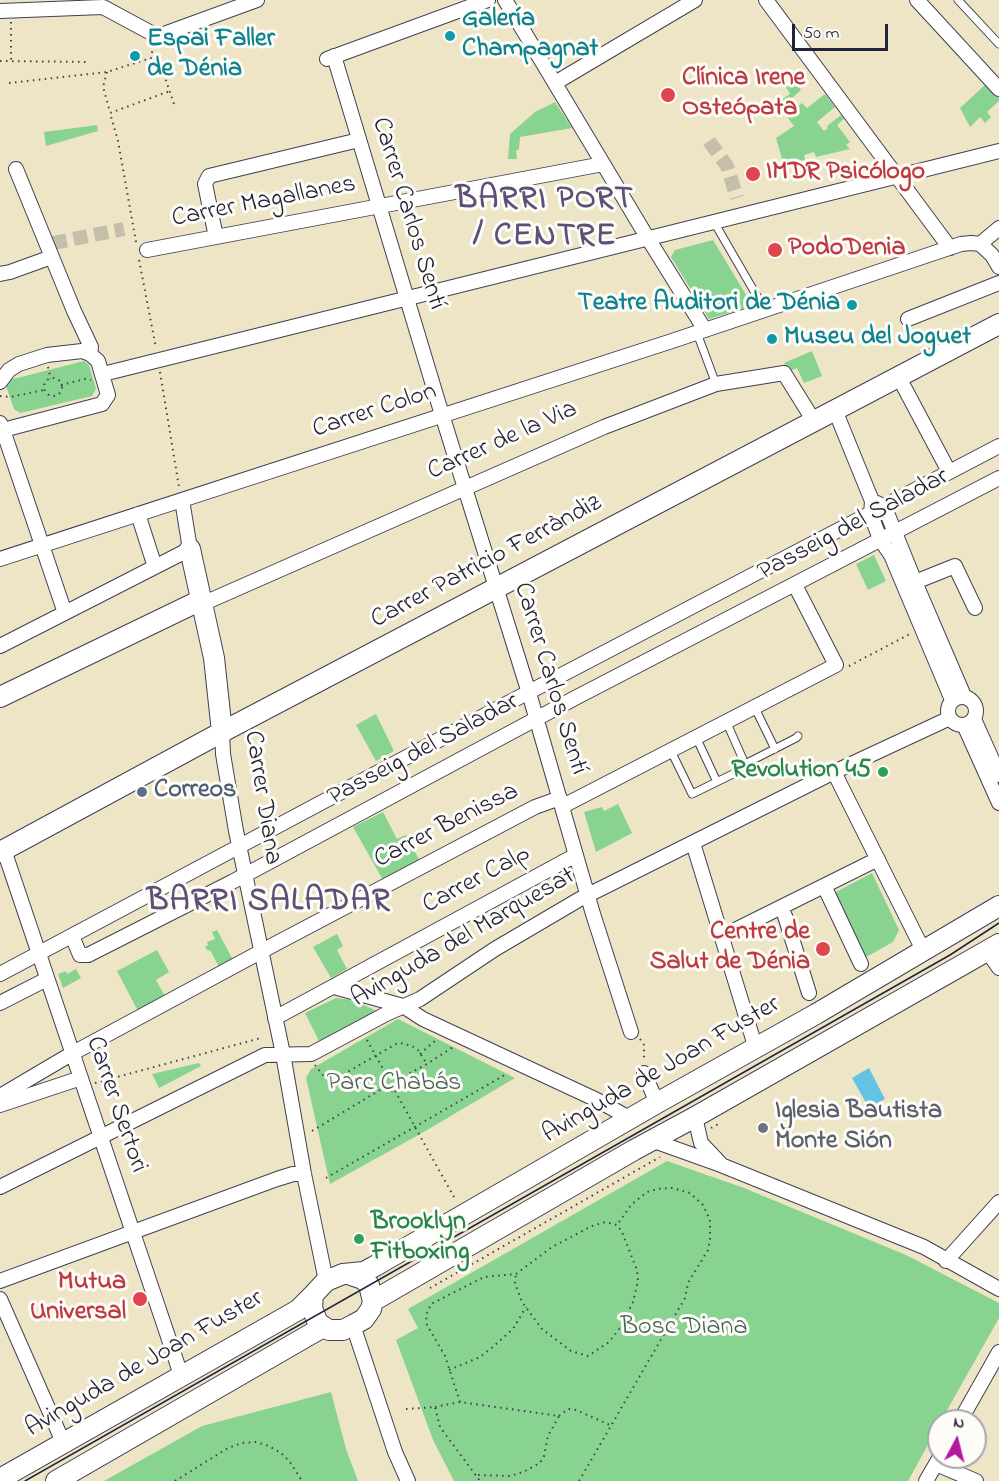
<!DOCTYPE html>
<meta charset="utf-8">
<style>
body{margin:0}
#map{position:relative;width:999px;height:1481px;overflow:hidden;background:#eee5c7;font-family:"Indie Flower",sans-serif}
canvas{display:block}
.north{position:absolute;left:927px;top:1409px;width:60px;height:60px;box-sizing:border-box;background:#fdfcf7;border:2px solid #a5a5ac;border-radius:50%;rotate:7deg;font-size:16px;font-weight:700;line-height:24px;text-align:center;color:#22223b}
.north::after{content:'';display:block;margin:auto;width:21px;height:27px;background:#b5179e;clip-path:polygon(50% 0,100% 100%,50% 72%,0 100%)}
.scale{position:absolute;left:792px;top:24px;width:96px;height:27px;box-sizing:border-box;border:3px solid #22223b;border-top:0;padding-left:8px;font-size:18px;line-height:21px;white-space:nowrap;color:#22223b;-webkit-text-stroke:4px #fdfcf7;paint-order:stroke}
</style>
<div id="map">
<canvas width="999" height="1481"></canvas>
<div class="north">N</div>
<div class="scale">50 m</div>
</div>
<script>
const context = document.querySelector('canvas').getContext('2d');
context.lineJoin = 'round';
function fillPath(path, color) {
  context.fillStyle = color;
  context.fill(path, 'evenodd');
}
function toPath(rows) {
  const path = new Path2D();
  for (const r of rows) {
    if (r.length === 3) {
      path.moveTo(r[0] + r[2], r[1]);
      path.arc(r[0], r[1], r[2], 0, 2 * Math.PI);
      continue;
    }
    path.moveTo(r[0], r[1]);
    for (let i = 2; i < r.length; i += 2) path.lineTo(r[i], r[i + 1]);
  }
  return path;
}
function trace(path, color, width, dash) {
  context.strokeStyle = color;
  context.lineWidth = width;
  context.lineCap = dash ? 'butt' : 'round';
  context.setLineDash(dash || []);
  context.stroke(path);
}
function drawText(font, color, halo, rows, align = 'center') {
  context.font = font + ' "Indie Flower",sans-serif';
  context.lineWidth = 6;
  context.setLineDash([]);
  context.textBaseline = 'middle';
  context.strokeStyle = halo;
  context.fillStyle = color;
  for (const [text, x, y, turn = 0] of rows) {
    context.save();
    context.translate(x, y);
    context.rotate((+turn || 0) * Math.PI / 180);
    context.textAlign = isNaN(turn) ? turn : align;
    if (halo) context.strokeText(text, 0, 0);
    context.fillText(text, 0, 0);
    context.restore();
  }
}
fillPath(toPath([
 [794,80,801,90,792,98,798,106,802,103,807,108,825,94,835,107,817,122,824,131,828,128,827,126,841,115,844,119,837,125,850,142,846,145,850,149,816,157,814,152,804,155,805,160,792,164,791,160,783,162,776,138,794,126,777,103,790,94,785,85],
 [986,84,999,98,999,101,987,112,991,117,985,123,980,117,970,127,960,108],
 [555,102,572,128,520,137,519,149,516,151,517,159,508,159,510,134,535,112],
 [97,125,98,131,46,146,44,132],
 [713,240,748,298,744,308,709,319,671,257,675,250],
 [812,351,822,376,804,383,797,368,788,372,784,363],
 [84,361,89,365,96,389,92,396,20,413,14,409,6,386,9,380],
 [874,555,886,581,868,590,856,564],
 [376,714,394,751,376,761,356,725],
 [618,804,632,833,596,852,584,812,602,807,604,811],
 [383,812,397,839,406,835,420,861,383,880,353,827],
 [872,873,899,930,893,942,866,957,834,893],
 [217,930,233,960,219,967,210,950,208,951,205,947,208,945,207,942,215,939,212,932],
 [337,934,343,946,337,950,347,969,331,978,313,947],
 [157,950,169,972,156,980,165,996,138,1011,117,971],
 [76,969,81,978,63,988,58,974,66,971,67,974],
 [336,998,353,1000,379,1012,319,1041,305,1013],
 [398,1019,515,1078,422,1133,330,1184,306,1078,311,1069],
 [199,1063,201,1066,159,1088,152,1074],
 [667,1161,744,1188,906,1255,999,1303,999,1318,941,1421,939,1421,939,1425,908,1481,454,1481,433,1440,396,1340,418,1328,408,1309],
 [331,1392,346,1449,358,1481,104,1481,202,1426]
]), '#88d390');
fillPath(toPath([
 [869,1068,885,1099,869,1108,852,1078]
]), '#64c3e2');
trace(toPath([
 [709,141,727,166,737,198],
 [53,243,124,229]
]), '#c5beab', 14, [14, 7]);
const lane = toPath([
 [958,0,999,44],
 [714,222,765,310],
 [697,333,716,384],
 [754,706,775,749],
 [726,721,745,764],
 [696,737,717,782],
 [671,751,692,794,737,772,745,764,796,738,798,736]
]);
const street = toPath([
 [505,0,644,232,705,330],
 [766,0,950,248],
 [917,0,999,89],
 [0,11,103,7,155,35,161,35,257,0],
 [334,56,439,405,529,693,593,914,631,1032],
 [327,59,488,0],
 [555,83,695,0],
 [16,169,74,311,91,347,90,354],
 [216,237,205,184,209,176,359,140],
 [980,244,992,255,999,267],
 [147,250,603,164],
 [0,274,10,272,46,259],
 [908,319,999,283],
 [103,374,999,151],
 [0,382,9,370,19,364,47,355,82,351,90,354,98,361,108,395,102,404,3,430,0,423],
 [904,387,946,466],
 [835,410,872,501,871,515,880,539,891,555,952,700],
 [3,430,65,613],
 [877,503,885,508,915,582,964,696],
 [138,514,155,567],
 [0,559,672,341,961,244,971,243,980,244,999,228],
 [915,582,955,566,975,608],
 [202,604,604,427,716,384,784,373,812,418],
 [0,646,190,549,182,500],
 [962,711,14],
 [974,719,999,775],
 [964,725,999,803],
 [222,732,223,754,236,831,283,1054,304,1174,326,1281],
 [834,772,924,952],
 [563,806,836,665,795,585],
 [693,843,756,1049],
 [4,850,181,1375],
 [827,892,861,964],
 [785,916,809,993],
 [72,936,80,955,88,955,232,882,575,698,999,478],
 [721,937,878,859],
 [987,951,999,968],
 [0,974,508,703,999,446],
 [334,987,403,1006,423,1019,597,1100,631,1119],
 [0,1003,47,979],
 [275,1018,576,855],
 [644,1073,657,1103],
 [0,1096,73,1053,277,943,535,807,560,798],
 [0,1105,81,1078],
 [695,1117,701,1143,720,1163],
 [651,1140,721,1165,924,1247,999,1289],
 [0,1187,265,1055,311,1054,386,1014,420,999,495,949,580,899,834,772,950,718],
 [946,1261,999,1202],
 [0,1281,277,1179,293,1174,304,1174],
 [0,1299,63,1442],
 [353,1325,395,1452,408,1481],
 [960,1421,999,1352],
 [936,1464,976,1481],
 [926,1481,940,1457]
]);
const secondary = toPath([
 [190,549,214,658,222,732],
 [0,697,201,600],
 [0,852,222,732,999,324],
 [348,1274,363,1279,369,1285,373,1301,371,1309,364,1319,353,1325,343,1330,329,1330,318,1323,312,1308,313,1295,326,1281,343,1274,364,1272,375,1266,657,1103,816,1014,999,906],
 [373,1301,634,1150,695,1117,999,944],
 [0,1479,298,1310,313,1295],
 [56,1481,323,1327]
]);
trace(lane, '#413f50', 9);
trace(street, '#413f50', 16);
trace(secondary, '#413f50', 22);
trace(toPath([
 [11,22,11,61],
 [158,57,174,104],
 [0,61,90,62],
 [107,72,103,87,110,112],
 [9,83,107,72,151,58,153,47],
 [136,242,118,141,110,113,170,91],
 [139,260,156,348],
 [48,367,51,379],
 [160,372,179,487],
 [53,387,9],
 [61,385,85,379,91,380],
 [0,396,10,397,44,390],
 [849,666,910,634],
 [640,1039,644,1045,644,1059],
 [367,1040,387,1076],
 [420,1054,436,1040],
 [315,1065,325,1078,335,1079,396,1044,400,1043,412,1046,418,1050,427,1064],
 [392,1083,8],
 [399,1079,427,1064,453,1047],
 [95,1083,261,1038],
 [395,1091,454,1197],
 [711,1128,720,1123],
 [312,1131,385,1087],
 [326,1178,508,1073],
 [430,1288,660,1157],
 [449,1370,480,1357,494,1346,513,1329,526,1307],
 [460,1402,445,1356,427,1325,426,1315,431,1304,484,1277,516,1274,552,1247,592,1226,606,1222,617,1225,622,1232,637,1270,638,1281,633,1302,620,1328,609,1342,588,1356,571,1351,542,1329,522,1302,515,1283,516,1274],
 [435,1407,460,1402,559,1416,548,1436,544,1456,540,1463,523,1472,510,1476,477,1475],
 [406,1409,435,1407,440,1427,480,1481],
 [559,1416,568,1409,576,1410,612,1426],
 [175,1481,228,1448,242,1443,256,1442,269,1446,281,1453,290,1462,302,1481],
 [579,1481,685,1298,688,1283,708,1250,710,1239,710,1220,703,1205,690,1193,672,1188,657,1189,647,1192,631,1205,617,1225]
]), '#413f50', 2, [1.5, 4.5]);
trace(lane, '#fff', 7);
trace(street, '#fff', 14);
trace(secondary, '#fff', 20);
trace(toPath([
 [25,1481,950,955,999,923]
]), '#22223b', 1.5);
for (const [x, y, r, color] of [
 [450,36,6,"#0f9aa8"],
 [135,56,6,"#0f9aa8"],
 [668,95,8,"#e0444e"],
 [753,174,8,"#e0444e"],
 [775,250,8,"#e0444e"],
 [852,305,6,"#0f9aa8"],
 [772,339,6,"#0f9aa8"],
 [883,772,6,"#2e9e5b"],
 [142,792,6,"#5c6f8a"],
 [823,949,8,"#e0444e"],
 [763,1128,6,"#6b7280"],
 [359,1239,6,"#2e9e5b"],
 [140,1299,8,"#e0444e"]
]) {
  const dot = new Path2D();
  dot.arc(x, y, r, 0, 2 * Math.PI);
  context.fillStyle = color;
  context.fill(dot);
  trace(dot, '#fdfcf7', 2);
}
drawText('bold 26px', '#0d838f', '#fdfcf7', [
 ["Galería",462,21],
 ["Champagnat",462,51],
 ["Espai Faller",147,41],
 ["de Dénia",147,71],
 ["Teatre Auditori de Dénia",840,305,"right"],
 ["Museu del Joguet",784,339]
], 'left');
drawText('bold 26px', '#be3a42', '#fdfcf7', [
 ["Clínica Irene",682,80],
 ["Osteópata",682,110],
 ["IMDR Psicólogo",766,174],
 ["PodoDenia",788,250],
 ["Centre de",810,934,"right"],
 ["Salut de Dénia",810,964,"right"],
 ["Mutua",126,1284,"right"],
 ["Universal",126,1314,"right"]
], 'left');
drawText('26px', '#22223b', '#fdfcf7', [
 ["Carrer Magallanes",264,203,-11],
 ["Carrer Carlos Sentí",407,214,73],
 ["Carrer Colon",375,412,-18],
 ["Carrer de la Via",503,442,-24],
 ["Passeig del Saladar",854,526,-28],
 ["Carrer Patricio Ferràndiz",487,563,-28],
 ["Carrer Carlos Sentí",549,679,73],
 ["Passeig del Saladar",424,751,-28],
 ["Carrer Diana",261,798,81],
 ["Carrer Benissa",447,827,-27],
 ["Carrer Calp",477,881,-28],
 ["Avinguda del Marquesat",464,939,-30],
 ["Avinguda de Joan Fuster",662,1071,-30],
 ["Carrer Sertori",115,1105,71],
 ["Avinguda de Joan Fuster",145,1365,-30]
]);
drawText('bold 26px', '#27864d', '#fdfcf7', [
 ["Revolution 45",871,772],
 ["Brooklyn",371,1224,"left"],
 ["Fitboxing",371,1254,"left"]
], 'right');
drawText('bold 26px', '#4e5e75', '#fdfcf7', [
 ["Correos",154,792]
], 'left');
drawText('26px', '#466059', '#fdfcf7', [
 ["Parc Chabás",394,1085],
 ["Bosc Diana",684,1329]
]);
drawText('bold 26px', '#5b616d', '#fdfcf7', [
 ["Iglesia Bautista",775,1113],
 ["Monte Sión",775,1143]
], 'left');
context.letterSpacing = '1.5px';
drawText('bold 32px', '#5d5078', '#fdfcf7', [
 ["BARRI PORT",545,202],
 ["/ CENTRE",545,239],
 ["BARRI SALADAR",269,904]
]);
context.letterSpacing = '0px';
</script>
